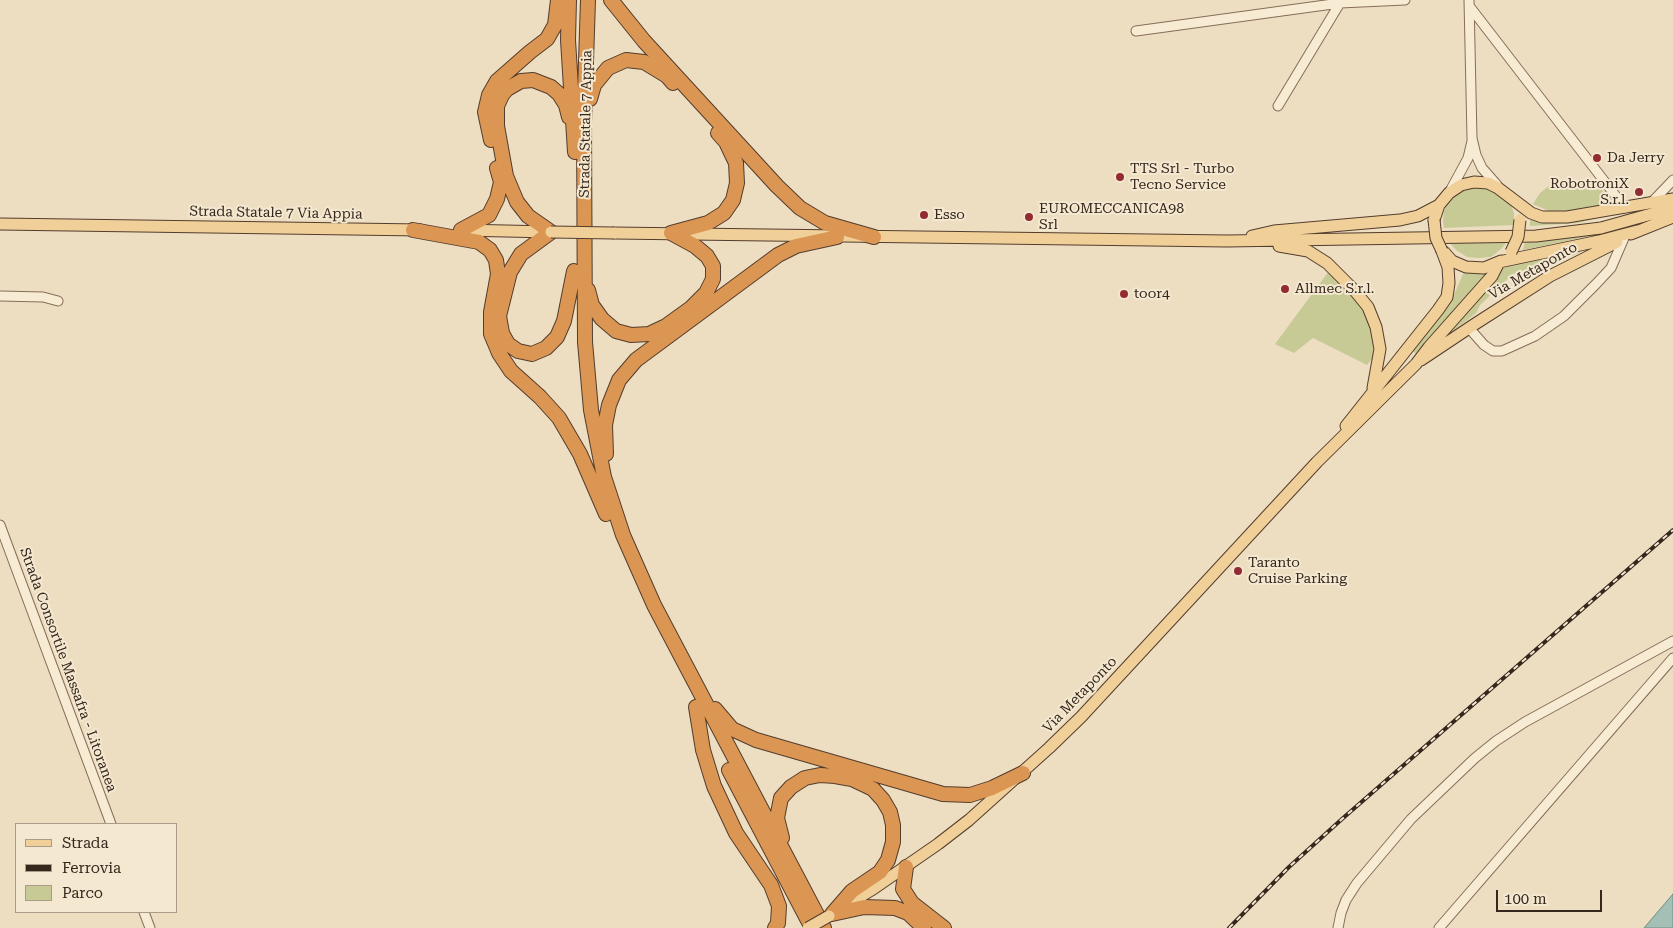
<!DOCTYPE html>
<style>
body{margin:0}
#map{position:relative;width:1673px;height:928px;overflow:hidden;background:#edddc1;font-family:"Roboto Serif",serif}
canvas{display:block}
.legend{position:absolute;left:15px;top:823px;width:162px;height:90px;box-sizing:border-box;background:#f4e8d0;border:1px solid #a89b88;margin:0;padding:6px 9px;list-style:none;font-size:15px;color:#36271d}
.legend li{display:flex;align-items:center;gap:10px;height:25px}
.legend b{width:25px;border:1px solid #a89b88}
.scale{position:absolute;left:1496px;top:890px;width:106px;height:22px;box-sizing:border-box;border:2px solid #36271d;border-top:0;padding-left:6px;font-size:15px;line-height:18px;white-space:nowrap;color:#36271d;-webkit-text-stroke:4px #f4e8d0;paint-order:stroke}
</style>
<div id="map">
<canvas width="1673" height="928"></canvas>
<ul class="legend">
<li><b style="height:6px;background:#f0cf99"></b>Strada</li>
<li><b style="height:6px;background:#36271d"></b>Ferrovia</li>
<li><b style="height:14px;background:#c7ca95"></b>Parco</li>
</ul>
<div class="scale">100 m</div>
</div>
<script>
const context = document.querySelector('canvas').getContext('2d');
context.lineJoin = 'round';
function fillPath(path, color) {
  context.fillStyle = color;
  context.fill(path, 'evenodd');
}
function toPath(rows) {
  const path = new Path2D();
  for (const r of rows) {
    path.moveTo(r[0], r[1]);
    for (let i = 2; i < r.length; i += 2) path.lineTo(r[i], r[i + 1]);
  }
  return path;
}
function trace(path, color, width, dash) {
  context.strokeStyle = color;
  context.lineWidth = width;
  context.lineCap = dash ? 'butt' : 'round';
  context.setLineDash(dash || []);
  context.stroke(path);
}
function drawText(font, color, halo, rows, align = 'center') {
  context.font = font + ' "Roboto Serif",serif';
  context.lineWidth = 4;
  context.setLineDash([]);
  context.textBaseline = 'middle';
  context.strokeStyle = halo;
  context.fillStyle = color;
  for (const [text, x, y, turn = 0] of rows) {
    context.save();
    context.translate(x, y);
    context.rotate((+turn || 0) * Math.PI / 180);
    context.textAlign = isNaN(turn) ? turn : align;
    if (halo) context.strokeText(text, 0, 0);
    context.fillText(text, 0, 0);
    context.restore();
  }
}
fillPath(toPath([
 [1554,182,1583,182,1602,189,1604,196,1599,206,1579,211,1549,211,1533,204,1540,193],
 [1482,185,1509,200,1514,213,1514,225,1444,228,1443,222,1444,211,1449,201,1457,193,1469,186],
 [1632,210,1578,223,1530,226,1530,219,1573,220],
 [1605,231,1605,233,1523,250,1525,242,1558,240],
 [1508,241,1501,249,1491,257,1478,258,1467,257,1456,250,1450,243],
 [1593,246,1548,267,1539,266,1513,274,1480,305,1476,313,1441,341,1503,268,1517,262],
 [1329,271,1365,311,1373,333,1373,358,1367,365,1313,338,1294,353,1275,344],
 [1464,272,1488,273,1417,355,1412,350,1453,297]
]), '#c7ca95');
const water = toPath([
 [1673,894,1673,928,1644,928,1673,894]
]);
fillPath(water, '#a4bfb5');
trace(water, '#6b8d82', 1);
const minor = toPath([
 [1469,0,1472,138,1476,155,1482,168,1497,185],
 [1470,7,1625,208],
 [1136,31,1340,3,1405,0],
 [1278,106,1340,3],
 [1449,193,1468,158,1472,141],
 [1651,203,1673,180],
 [0,296,43,297,58,301],
 [1469,328,1484,345,1493,351,1502,351,1535,336,1564,316,1596,284,1611,268,1624,238],
 [0,525,111,824],
 [144,912,150,928],
 [1338,928,1341,913,1346,900,1357,883,1411,819,1475,758,1496,741,1525,722,1673,641],
 [1439,928,1673,658]
]);
const major = toPath([
 [1434,220,1439,205,1449,193,1461,185,1474,182,1488,183,1498,188,1531,213,1542,217,1567,217,1673,199],
 [0,224,421,230],
 [460,230,551,232],
 [614,233,1227,241,1536,236,1601,228,1673,208],
 [1631,234,1673,217],
 [1252,236,1274,231,1400,220,1418,216,1439,205],
 [1279,246,1308,251,1327,263,1355,291,1368,307,1376,327,1380,349,1373,388],
 [1444,252,1452,261,1466,267,1484,268,1501,261],
 [1421,360,1475,324,1550,276,1617,242],
 [1346,426,1438,310,1447,297,1449,283,1448,267,1442,251],
 [838,910,873,889,938,844,969,820,1049,748,1081,717,1317,462,1416,364,1429,347,1492,276,1499,262,1599,241,1637,231]
]);
const highway = toPath([
 [569,0,568,40,575,152],
 [588,0,584,123,585,342,591,410,604,477,623,535,654,605,824,928],
 [611,0,644,41,777,186,800,208,825,223,874,237],
 [590,99,594,85,608,68,626,60,644,62,667,76,673,83],
 [569,117,566,105,559,94,551,87,533,80,521,81,507,89,502,95,497,106,497,126,506,176,517,202,528,216,551,232,521,254,510,272,499,316,502,333,508,344,518,351,532,354,546,348,557,337,564,321,574,271],
 [491,140,485,112,489,95,497,81,530,52,547,39,555,25,558,0],
 [413,230,479,242,490,250,496,260,498,274,491,312,491,334,499,353,511,371,540,397,559,418,580,454,606,514],
 [461,230,489,215,497,199,501,182,497,168],
 [671,233,708,223,724,213,733,200,737,183,736,163,726,142,718,133],
 [588,290,592,305,602,319,616,331,631,335,649,334,666,326,691,308,706,293,713,279,713,266,707,256,695,246,671,233],
 [606,454,605,425,609,405,619,380,636,360,778,255,796,246,837,237],
 [696,707,703,750,714,786,736,833,771,885,779,906,778,923,775,928],
 [715,709,732,729,756,740,943,794,970,795,992,788,1023,773],
 [729,770,812,928],
 [782,838,777,818,781,798,791,787,805,778,820,775,835,776,852,779,873,789,883,800,890,812,893,825,893,842,888,860,880,872,852,891,832,914],
 [906,867,903,889,912,903,944,928],
 [832,914,864,907,895,908,908,913,924,928]
]);
trace(minor, '#866e59', 11);
trace(major, '#533d2d', 13);
trace(highway, '#533d2d', 16);
trace(minor, '#f8ebd4', 9);
trace(major, '#f0cf99', 11);
trace(highway, '#db9653', 14);
const rail = toPath([
 [1229,928,1289,867,1342,819,1673,530]
]);
trace(rail, '#36271d', 4);
trace(rail, '#f4e8d0', 2, [5.5]);
const majorBridge = toPath([
 [1434,220,1436,238,1442,251],
 [551,232,614,233],
 [1511,252,1518,237,1520,220],
 [808,928,829,916]
]);
trace(majorBridge, '#533d2d', 13, []);
trace(majorBridge, '#f0cf99', 11);
for (const [x, y, r, color] of [
 [1597,158,5,"#932b32"],
 [1120,177,5,"#932b32"],
 [1639,192,5,"#932b32"],
 [924,215,5,"#932b32"],
 [1029,217,5,"#932b32"],
 [1285,289,5,"#932b32"],
 [1124,294,5,"#932b32"],
 [1238,571,5,"#932b32"]
]) {
  const dot = new Path2D();
  dot.arc(x, y, r, 0, 2 * Math.PI);
  context.fillStyle = color;
  context.fill(dot);
  trace(dot, '#f4e8d0', 2);
}
drawText('14px', '#36271d', '#f4e8d0', [
 ["Strada Statale 7 Appia",586,124,-89],
 ["Strada Statale 7 Via Appia",276,213,1],
 ["Via Metaponto",1533,271,-30],
 ["Strada Consortile Massafra - Litoranea",68,670,70],
 ["Via Metaponto",1080,695,-46]
]);
drawText('14px', '#36271d', '#f4e8d0', [
 ["Da Jerry",1607,158],
 ["TTS Srl - Turbo",1130,169],
 ["Tecno Service",1130,185],
 ["RobotroniX",1629,184,"right"],
 ["S.r.l.",1629,200,"right"],
 ["EUROMECCANICA98",1039,209],
 ["Srl",1039,225],
 ["Esso",934,215],
 ["Allmec S.r.l.",1295,289],
 ["toor4",1134,294],
 ["Taranto",1248,563],
 ["Cruise Parking",1248,579]
], 'left');
</script>
